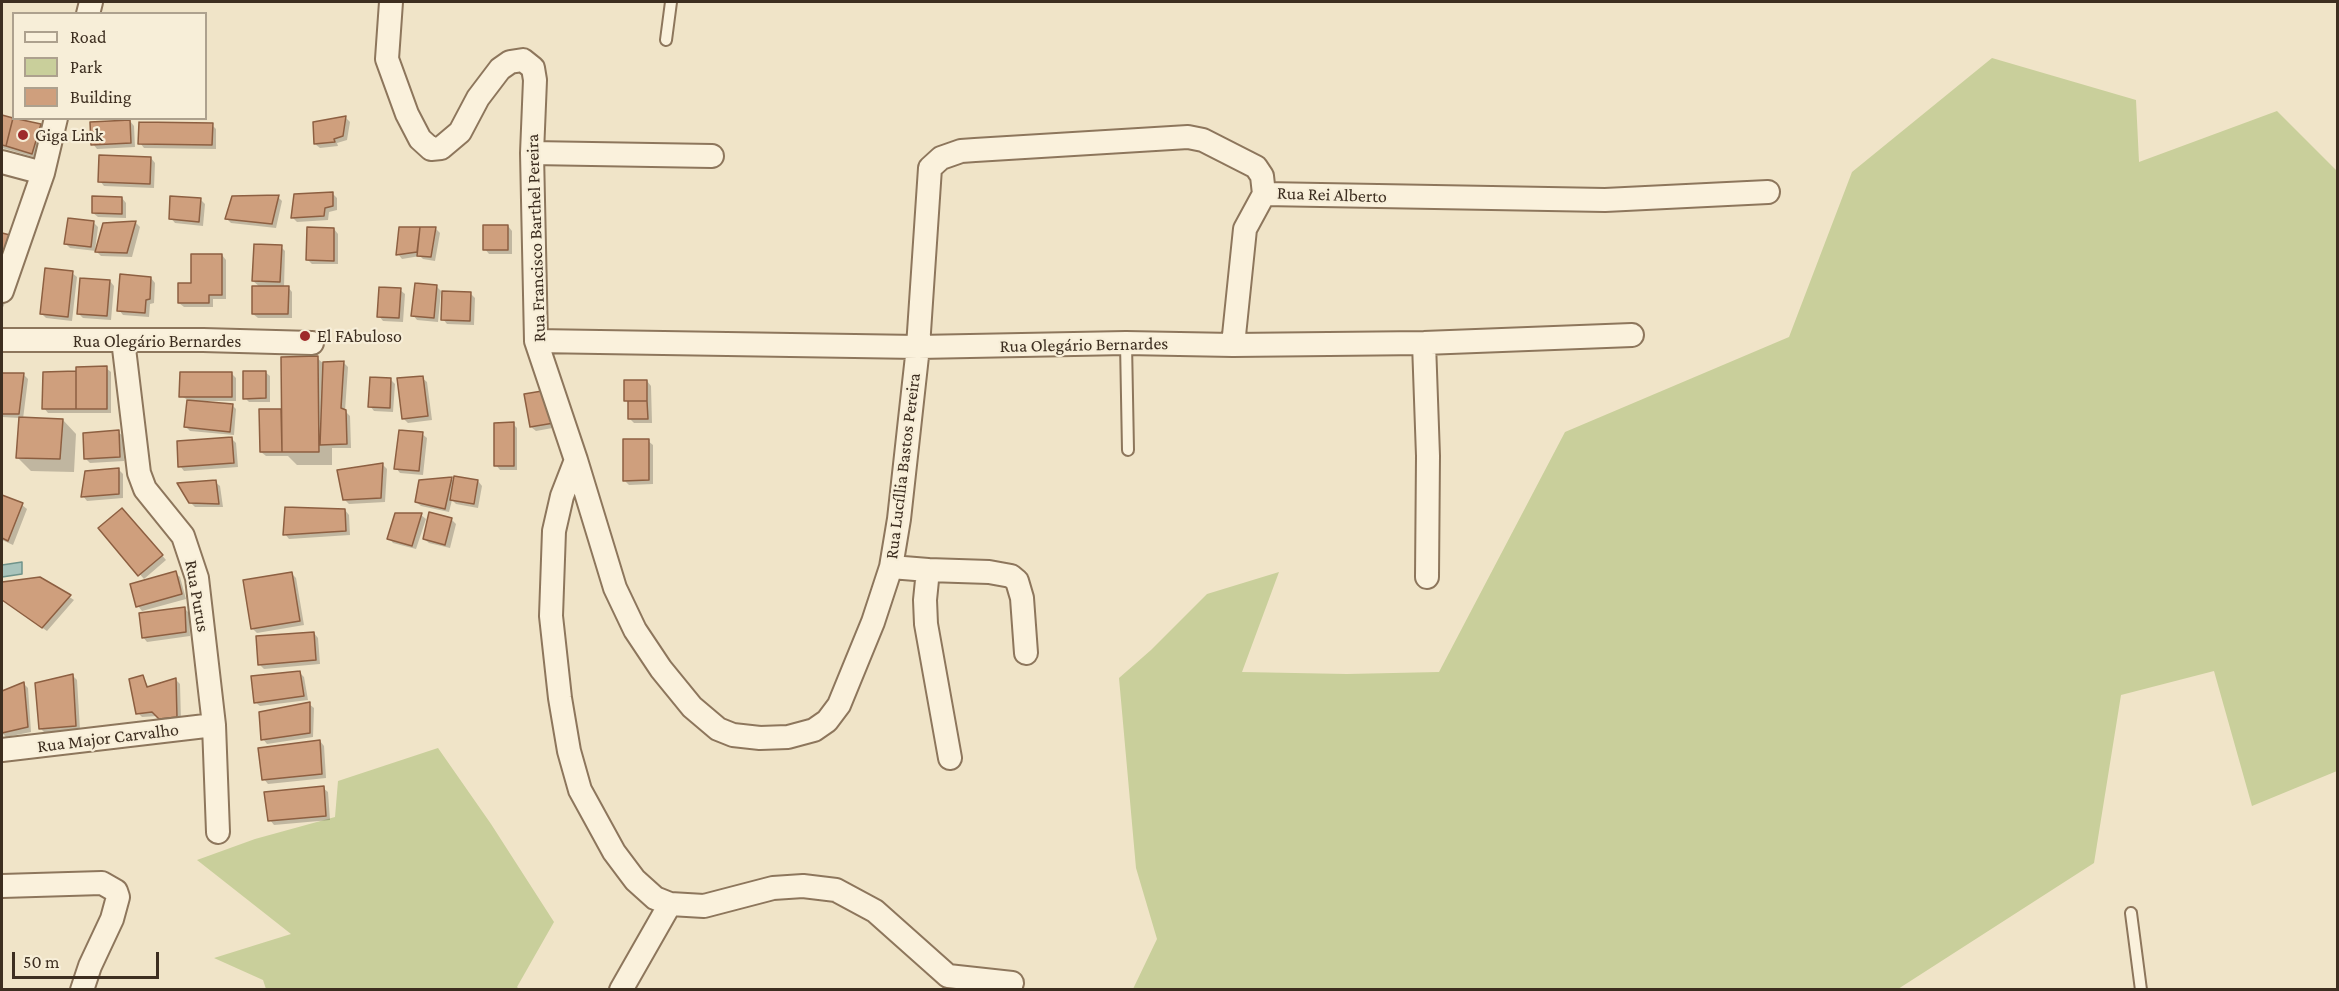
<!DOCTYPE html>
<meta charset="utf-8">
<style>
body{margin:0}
#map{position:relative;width:2339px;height:991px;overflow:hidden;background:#f0e4c8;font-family:"Crimson Pro",serif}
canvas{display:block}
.frame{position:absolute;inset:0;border:3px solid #3d2e20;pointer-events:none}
.legend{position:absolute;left:12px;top:12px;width:195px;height:108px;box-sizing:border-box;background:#f7eed8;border:2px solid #ada18e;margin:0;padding:8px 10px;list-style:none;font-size:18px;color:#3d2e20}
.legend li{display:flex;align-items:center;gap:12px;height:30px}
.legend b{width:30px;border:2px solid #ada18e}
.scale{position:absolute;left:12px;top:952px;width:147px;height:27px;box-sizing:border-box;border:3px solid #3d2e20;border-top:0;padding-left:8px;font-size:18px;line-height:21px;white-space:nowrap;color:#3d2e20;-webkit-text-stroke:4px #f7eed8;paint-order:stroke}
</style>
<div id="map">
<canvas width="2339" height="991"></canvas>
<div class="frame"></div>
<ul class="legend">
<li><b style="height:8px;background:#faf1dc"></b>Road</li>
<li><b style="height:16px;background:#c9cf9b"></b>Park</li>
<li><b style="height:16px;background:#cf9f7d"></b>Building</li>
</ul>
<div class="scale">50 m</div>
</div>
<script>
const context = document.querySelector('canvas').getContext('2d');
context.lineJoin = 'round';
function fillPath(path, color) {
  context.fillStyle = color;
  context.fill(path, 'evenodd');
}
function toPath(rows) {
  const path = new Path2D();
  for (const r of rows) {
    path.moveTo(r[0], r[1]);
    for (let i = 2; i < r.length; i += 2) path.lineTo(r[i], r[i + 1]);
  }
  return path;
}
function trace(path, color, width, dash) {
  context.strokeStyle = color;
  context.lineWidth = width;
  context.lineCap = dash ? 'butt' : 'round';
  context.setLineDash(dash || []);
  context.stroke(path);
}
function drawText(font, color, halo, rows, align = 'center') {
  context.font = font + ' "Crimson Pro",serif';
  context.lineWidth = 4.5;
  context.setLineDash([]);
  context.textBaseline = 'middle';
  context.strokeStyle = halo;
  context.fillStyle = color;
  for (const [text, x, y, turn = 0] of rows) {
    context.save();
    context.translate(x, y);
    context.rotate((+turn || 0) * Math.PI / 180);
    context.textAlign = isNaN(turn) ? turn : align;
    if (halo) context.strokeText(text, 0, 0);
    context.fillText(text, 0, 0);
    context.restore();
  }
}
fillPath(toPath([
 [1992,58,2136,100,2139,162,2277,111,2337,171,2337,771,2252,806,2214,671,2121,695,2094,863,1898,989,1133,989,1157,939,1136,868,1119,678,1151,650,1207,594,1279,572,1242,672,1347,674,1439,672,1565,432,1789,337,1852,172],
 [438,748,491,824,554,922,517,987,519,989,266,989,263,980,214,958,291,934,197,860,255,839,335,817,338,781]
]), '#c9cf9b');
const water = toPath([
 [22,562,22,574,2,577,2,565,22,562]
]);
fillPath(water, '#a9c4bc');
trace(water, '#6f938a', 1.5);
fillPath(toPath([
 [2,116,40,126,45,130,37,158,2,148],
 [346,118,350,122,347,140,337,143,338,146,320,148,315,144],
 [130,121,134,126,135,147,97,149,93,144],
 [212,125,216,129,216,149,144,148,140,143],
 [151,158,155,163,154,188,104,186,100,181],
 [332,193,337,198,337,210,329,212,328,220,297,222,293,218],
 [278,197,282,201,276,228,231,223,227,219],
 [122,198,126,203,126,218,98,217,93,213],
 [200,199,205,204,203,226,175,223,171,218],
 [93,222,98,227,95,250,97,251,104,224,136,223,140,227,132,257,101,256,96,251,70,248,66,244],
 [508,226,512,231,512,254,489,254,485,249],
 [334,229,338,234,338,264,312,264,307,259],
 [400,229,436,229,440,233,435,261,423,259,420,256,402,259,398,254],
 [2,235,13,237,26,251,2,310],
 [281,247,285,251,284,287,288,287,292,292,292,318,258,318,253,314,260,287,253,281],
 [222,255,226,260,226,299,213,299,213,307,184,307,179,303,192,285],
 [72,273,77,277,72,321,46,318,42,314],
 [151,278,155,283,154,303,150,304,149,317,123,315,119,310],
 [110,281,114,286,111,320,83,318,78,313],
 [437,287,441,291,438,322,417,320,413,315],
 [400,290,405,294,403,322,383,321,379,316],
 [470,293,475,298,474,325,447,324,443,319],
 [317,358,325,365,343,362,348,367,345,411,350,416,351,448,332,448,332,465,297,465,288,456,266,456,261,452,281,410,283,413],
 [106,368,111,372,111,413,48,413,44,408,77,373],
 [265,372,270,376,270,402,249,402,245,398],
 [2,374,23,374,28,379,23,419,63,420,76,434,74,472,31,471,17,457,20,418,2,417],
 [232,374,236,378,236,401,208,401,208,403,232,405,236,409,234,435,190,431,186,427,188,400,181,396],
 [422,378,427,382,432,420,408,423,403,418],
 [391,380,395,384,393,412,374,411,370,406],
 [647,381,651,386,652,423,634,423,630,419,630,404,626,400],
 [548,392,558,427,536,431,531,427],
 [513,424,517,428,517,470,500,470,496,465],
 [118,432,123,436,124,461,90,463,86,459],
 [422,434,427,438,423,475,400,473,396,468],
 [232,439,236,443,238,467,184,471,180,466],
 [648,441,653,445,653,484,629,485,624,480],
 [383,465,387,469,385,502,349,504,344,499,339,471],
 [119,470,123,474,123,498,87,501,83,496],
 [451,479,455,482,478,481,482,486,478,508,456,504,452,500,449,512,421,506,416,502],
 [215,482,220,486,223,507,195,507,190,502],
 [2,496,22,505,27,509,13,545,2,540],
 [345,510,349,515,350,535,289,539,285,534],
 [127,514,166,560,144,579,100,529],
 [421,515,426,519,416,549,393,543,389,538],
 [451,519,456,524,450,548,429,543,424,539],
 [175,573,180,577,186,599,142,611,138,606],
 [292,574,296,578,304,625,257,633,252,628],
 [40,578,74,600,47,631,2,600,2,583],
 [184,608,189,613,190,636,147,642,143,637],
 [314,633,318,638,320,664,264,669,259,664],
 [299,672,304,677,308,700,260,706,255,702],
 [73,676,77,680,80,730,45,733,41,729],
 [143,677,149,688,176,680,180,684,181,721,165,723,158,716,142,717,138,713],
 [24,684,28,688,31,732,6,737,2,733,2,693],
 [309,704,314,708,313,737,267,744,263,739],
 [320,741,324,746,326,778,268,784,264,779],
 [323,788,328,792,330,820,274,825,270,820]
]), '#0003');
const building = toPath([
 [2,115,13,118,6,146,2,145,2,115],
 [346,116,343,136,334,139,335,142,314,144,313,122,346,116],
 [13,118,41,124,32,154,6,146,13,118],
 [130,120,131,143,91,145,90,122,130,120],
 [139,122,213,123,212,145,138,144,139,122],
 [99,155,151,157,150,184,98,182,99,155],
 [333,192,333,206,325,208,324,216,291,218,294,194,333,192],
 [279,195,272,224,225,219,232,196,279,195],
 [92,196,122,197,122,214,92,213,92,196],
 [170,196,201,198,199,222,169,219,170,196],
 [68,218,94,221,91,247,64,244,68,218],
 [136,221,127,253,95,252,103,223,136,221],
 [483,225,508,225,508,250,483,250,483,225],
 [307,227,334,228,334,261,306,260,307,227],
 [399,227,420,227,417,252,396,255,399,227],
 [420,227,436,227,431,257,417,256,420,227],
 [2,233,14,236,2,265,2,233],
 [254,244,282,245,280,282,252,281,254,244],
 [191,254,222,254,222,295,209,295,209,303,178,303,178,283,191,283,191,254],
 [45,268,73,271,68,317,40,314,45,268],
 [120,274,151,277,150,299,146,300,145,313,117,311,120,274],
 [80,278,110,280,107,316,77,314,80,278],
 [415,283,437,285,434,318,411,316,415,283],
 [252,286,289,286,288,314,252,314,252,286],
 [379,287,401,288,399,318,377,317,379,287],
 [442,291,471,292,470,321,441,320,442,291],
 [318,356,319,452,282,452,281,357,318,356],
 [344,361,341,408,346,410,347,444,320,445,323,362,344,361],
 [107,366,107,409,76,409,76,367,107,366],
 [76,371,76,409,42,409,43,372,76,371],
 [243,371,266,371,266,398,243,399,243,371],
 [180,372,232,372,232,397,179,397,180,372],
 [2,373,24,373,19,414,2,414,2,373],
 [423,376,428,416,402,419,397,378,423,376],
 [370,377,391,378,390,408,368,407,370,377],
 [624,380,647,380,647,401,624,401,624,380],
 [548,390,554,423,530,427,524,394,548,390],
 [187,400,233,404,230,432,184,427,187,400],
 [628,401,647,401,648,419,628,419,628,401],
 [259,409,281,409,282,452,260,452,259,409],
 [19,417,63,419,60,459,16,458,19,417],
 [514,422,514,466,494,466,494,423,514,422],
 [119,430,120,457,84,459,83,433,119,430],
 [399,430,423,432,419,471,394,469,399,430],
 [232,437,234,463,178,467,177,441,232,437],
 [623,439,649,439,649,480,623,481,623,439],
 [383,463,381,498,343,500,337,470,383,463],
 [119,468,119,494,81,497,85,471,119,468],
 [454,476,478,480,474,504,450,500,454,476],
 [452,477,445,509,415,502,419,480,452,477],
 [216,480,219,504,189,503,177,483,216,480],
 [2,495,23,503,8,541,2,538,2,495],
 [285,507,345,509,346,531,283,535,285,507],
 [122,508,163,555,138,576,98,528,122,508],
 [429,512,452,518,445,545,423,539,429,512],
 [395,513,422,513,412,546,387,539,395,513],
 [176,571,182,594,136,607,130,584,176,571],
 [292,572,300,621,251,629,243,580,292,572],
 [40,577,71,595,42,628,2,600,2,582,40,577],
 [185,607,186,632,142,638,139,613,185,607],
 [314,632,316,660,258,665,256,636,314,632],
 [300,671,304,696,254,703,251,676,300,671],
 [73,674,76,726,39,729,35,683,73,674],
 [143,675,147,687,176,678,177,717,159,719,152,712,136,714,129,679,143,675],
 [24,682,28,727,2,733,2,691,24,682],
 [310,702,310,733,261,740,259,712,310,702],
 [320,740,322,774,262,780,258,748,320,740],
 [324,786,326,816,268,821,264,792,324,786]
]);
fillPath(building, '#cf9f7d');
trace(building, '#8d5f41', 1.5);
const lane = toPath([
 [666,40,671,2],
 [1126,343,1128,450],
 [2131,913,2141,990]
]);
const street = toPath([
 [391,2,387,59,407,114,420,139,431,149,441,148,460,132,478,98,500,69,510,62,523,60,533,68,535,80,532,153,536,341,576,460,562,496,554,531,551,616,560,698,569,751,580,790,614,852,635,880,655,898,670,904,704,906,773,888,803,886,836,890,875,911,948,976,1012,983],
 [88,14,91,2],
 [532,153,712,156],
 [2,162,43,173],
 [2,291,43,173,56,118],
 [2,340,203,340,312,343],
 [123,340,139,473,145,489,183,536,197,578,214,725,218,832],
 [536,341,918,347,1126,343,1233,345,1424,343,1632,335],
 [1424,343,1428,456,1427,577],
 [1233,345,1245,229,1264,194],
 [576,460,615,588,635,630,661,669,692,707,718,729,733,735,760,738,788,737,814,730,827,721,839,705,873,622,891,567,899,519,918,347,930,168,941,158,961,151,975,150,1188,137,1203,140,1256,167,1262,176,1264,194,1605,200,1768,192],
 [891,567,928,570,989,572,1011,576,1017,581,1022,598,1026,653],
 [928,570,925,600,926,624,950,758],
 [2,750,214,725],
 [2,886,102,883,116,891,118,897,112,919,90,966,82,990],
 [621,990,670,904]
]);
trace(lane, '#8d765c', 14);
trace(street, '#8d765c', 26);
trace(lane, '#faf1dc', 10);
trace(street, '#faf1dc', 22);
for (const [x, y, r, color] of [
 [23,135,6,"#9e2a2b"],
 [305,336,6,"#9e2a2b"]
]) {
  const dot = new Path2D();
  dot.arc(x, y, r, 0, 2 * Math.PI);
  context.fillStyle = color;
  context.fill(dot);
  trace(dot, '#f7eed8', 2);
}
drawText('18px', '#3d2e20', '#f7eed8', [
 ["Giga Link",35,135],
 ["El FAbuloso",317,336]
], 'left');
drawText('18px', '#3d2e20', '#f7eed8', [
 ["Rua Rei Alberto",1332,195,2],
 ["Rua Francisco Barthel Pereira",536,238,-92],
 ["Rua Olegário Bernardes",157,341],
 ["Rua Olegário Bernardes",1084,345,-1],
 ["Rua Lucíllia Bastos Pereira",903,466,-83],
 ["Rua Purus",197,596,80],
 ["Rua Major Carvalho",108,738,-7]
]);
</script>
